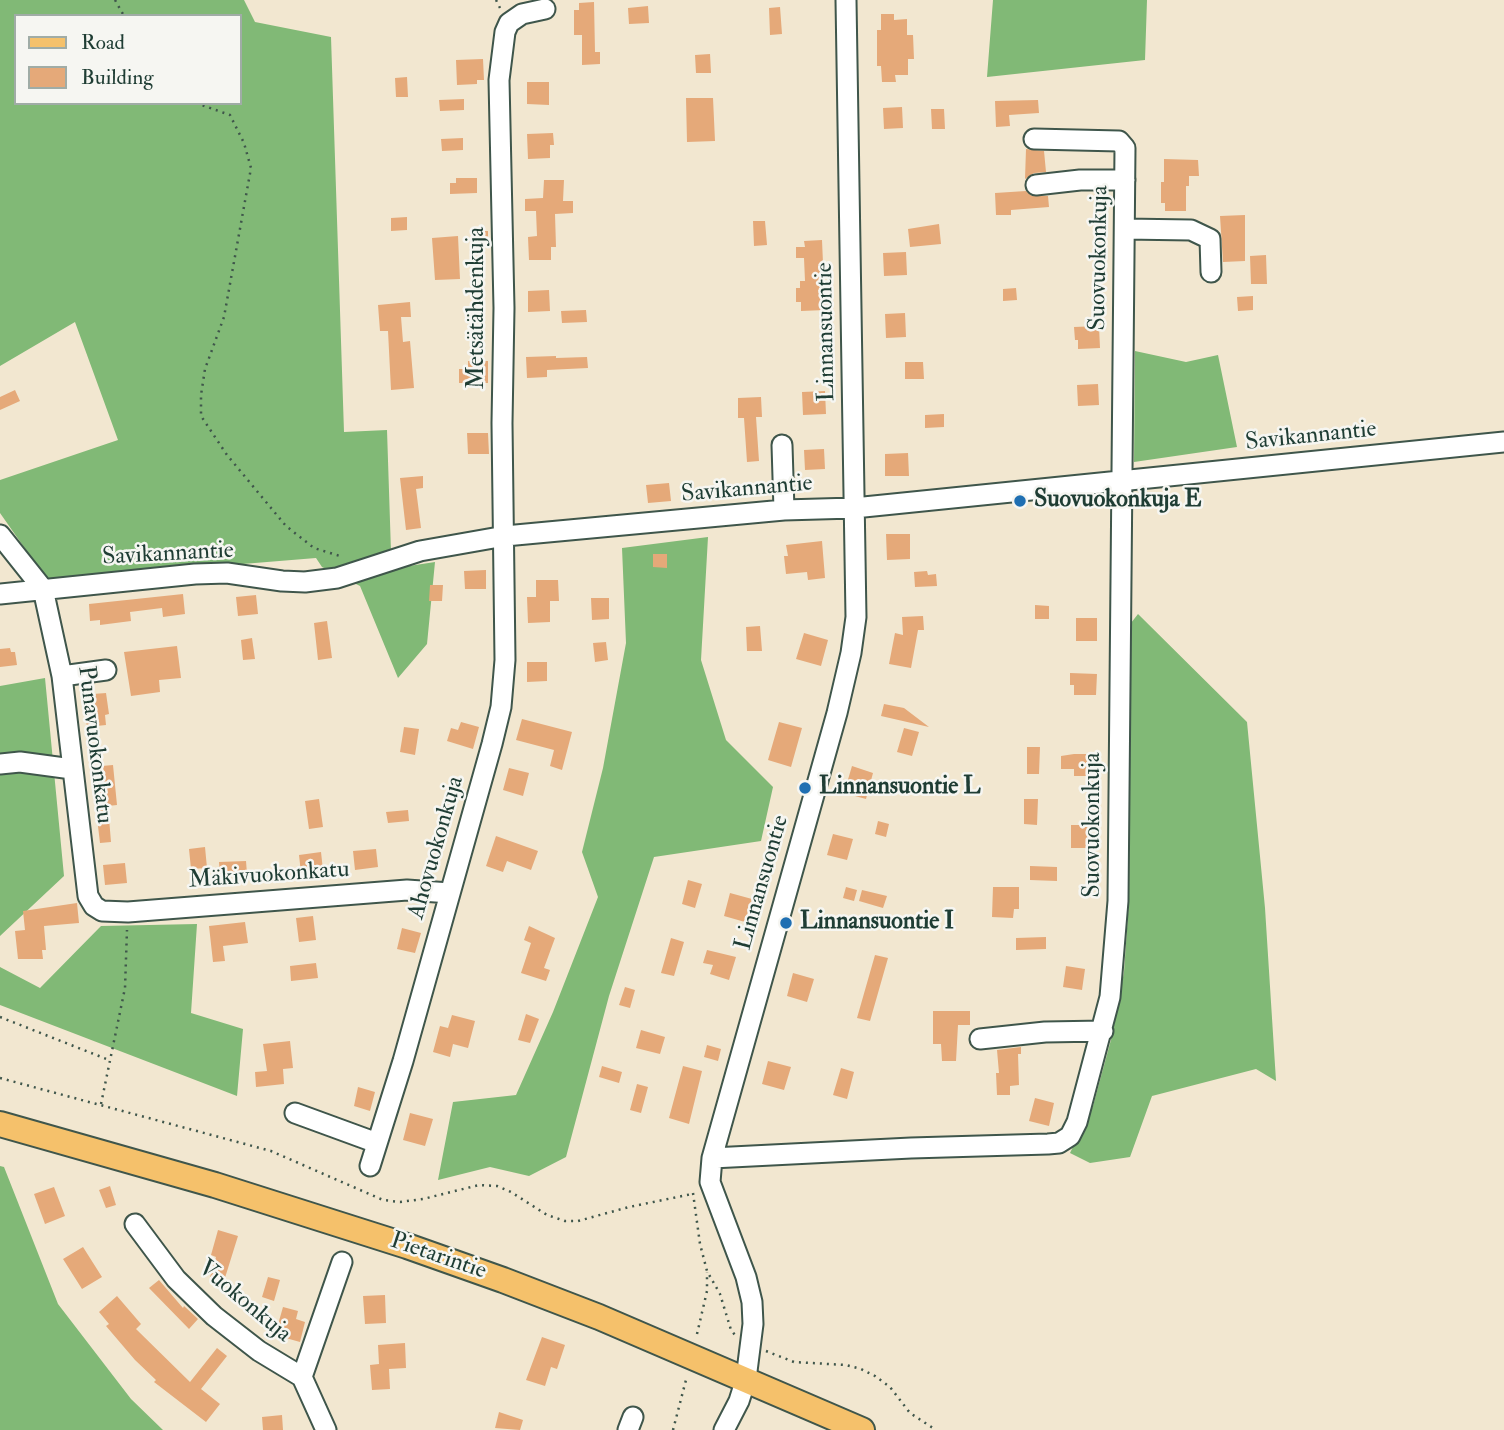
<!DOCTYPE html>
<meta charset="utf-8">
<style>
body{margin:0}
#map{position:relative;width:1504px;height:1430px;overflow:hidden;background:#f2e7d0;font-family:"IM FELL Double Pica",serif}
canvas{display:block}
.legend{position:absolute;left:14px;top:14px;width:228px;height:91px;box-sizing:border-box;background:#f6f6f2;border:2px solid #a0aca6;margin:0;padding:9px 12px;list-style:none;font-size:21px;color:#1f3d34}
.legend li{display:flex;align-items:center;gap:14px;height:35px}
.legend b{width:35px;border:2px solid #a0aca6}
</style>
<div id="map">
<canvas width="1504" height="1430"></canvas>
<ul class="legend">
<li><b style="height:9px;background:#f5c16b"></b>Road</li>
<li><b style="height:19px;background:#e5a979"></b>Building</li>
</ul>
</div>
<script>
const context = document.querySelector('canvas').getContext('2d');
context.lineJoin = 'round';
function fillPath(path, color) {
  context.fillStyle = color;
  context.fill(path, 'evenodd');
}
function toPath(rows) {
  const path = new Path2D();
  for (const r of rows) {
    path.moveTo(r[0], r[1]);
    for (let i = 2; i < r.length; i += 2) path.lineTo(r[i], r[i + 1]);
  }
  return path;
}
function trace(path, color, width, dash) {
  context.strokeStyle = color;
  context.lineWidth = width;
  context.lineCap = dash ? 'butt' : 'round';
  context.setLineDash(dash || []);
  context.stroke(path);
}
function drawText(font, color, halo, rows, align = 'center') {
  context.font = font + ' "IM FELL Double Pica",serif';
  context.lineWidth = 5;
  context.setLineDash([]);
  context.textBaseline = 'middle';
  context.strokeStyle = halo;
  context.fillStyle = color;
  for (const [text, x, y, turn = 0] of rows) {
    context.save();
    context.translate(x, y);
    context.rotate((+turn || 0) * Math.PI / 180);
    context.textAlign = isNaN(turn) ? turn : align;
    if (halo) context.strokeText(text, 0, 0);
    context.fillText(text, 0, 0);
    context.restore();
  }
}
fillPath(toPath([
 [0,0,244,0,255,22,331,37,344,432,387,430,391,552,396,568,435,562,427,644,398,678,360,586,322,567,316,558,47,580,0,513,0,480,118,440,75,322,0,366],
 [16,16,240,16,240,103,16,103],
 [993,0,1147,0,1145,60,987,77],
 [1135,351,1186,362,1218,355,1237,447,1134,462],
 [708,537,701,660,726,740,773,787,761,841,654,857,609,996,566,1157,529,1176,490,1167,438,1180,453,1102,516,1095,553,1012,598,897,582,852,603,768,626,643,622,548],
 [1138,614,1247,722,1265,908,1276,1081,1256,1069,1152,1096,1130,1157,1090,1163,1070,1153,1093,1106,1112,1036,1124,972,1129,900,1131,623],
 [45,678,64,876,0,936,0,686],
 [197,924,191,1013,243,1029,237,1096,0,1005,0,967,40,988,101,926],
 [0,1166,4,1167,58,1304,131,1399,163,1430,0,1430]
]), '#81b976');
fillPath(toPath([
 [594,2,595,52,600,52,600,64,582,65,582,35,574,35,574,10,579,10,579,3],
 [648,6,649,23,629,24,628,8],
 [780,7,782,34,770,35,769,8],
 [881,14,894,14,894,20,907,19,907,35,913,35,914,59,908,59,908,75,895,75,896,82,882,82,881,66,877,66,877,30,881,30],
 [710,54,711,73,696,73,695,55],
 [483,59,484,80,477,80,477,84,457,85,456,60],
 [407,77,408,97,396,97,395,78],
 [527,82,549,82,549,105,527,104],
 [686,98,713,98,715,141,687,142],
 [464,99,464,110,440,111,439,100],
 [1038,100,1039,113,1009,115,1010,126,996,127,995,101],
 [902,107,903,128,884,129,883,108],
 [931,109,944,109,945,129,932,129],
 [553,133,554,145,550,145,550,158,528,159,527,134],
 [463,138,463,150,442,151,441,139],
 [1026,149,1044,151,1046,172,1034,173,1025,179],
 [1164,159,1198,160,1199,176,1189,176,1189,186,1186,186,1186,211,1165,211,1165,203,1161,203,1161,182,1164,182],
 [456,178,477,178,477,193,450,194,450,183,456,183],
 [544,180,564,180,563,201,573,201,573,213,555,214,556,247,551,247,551,260,529,260,528,237,537,236,536,211,525,211,525,199,543,198],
 [1026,191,1032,196,1048,196,1049,207,1011,210,1011,215,996,215,995,193],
 [1245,215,1245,261,1223,262,1220,216],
 [407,217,407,230,391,231,391,218],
 [753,221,765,221,767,245,754,246],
 [939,224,941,244,910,247,908,229],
 [475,231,488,231,488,243,475,243],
 [458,236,460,279,435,280,432,238],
 [822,240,825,310,801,311,801,302,796,302,796,288,800,288,800,281,805,281,804,258,796,258,796,247,805,247,804,241],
 [906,252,907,275,884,276,883,253],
 [1266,255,1267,284,1251,284,1250,256],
 [1016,288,1017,300,1003,301,1003,289],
 [549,290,550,311,528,312,528,291],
 [1253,296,1253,310,1238,311,1237,297],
 [410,302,411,317,401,317,403,342,410,341,414,388,391,390,388,331,380,331,378,305],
 [586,310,587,322,562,323,561,311],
 [905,313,906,337,886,338,885,314],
 [1099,326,1100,348,1078,349,1078,340,1075,340,1074,327],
 [556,356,556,358,587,357,588,368,547,370,547,377,527,378,526,357],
 [468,361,488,361,488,383,459,383,459,369,468,369],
 [905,362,923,362,924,379,905,379],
 [1098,384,1099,405,1078,406,1077,385],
 [15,390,20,401,0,410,0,397],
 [825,391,826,414,803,415,802,392],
 [761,397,762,417,756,417,759,461,747,462,744,418,738,418,738,398],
 [944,414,944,427,925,428,925,415],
 [467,433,488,433,489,454,468,454],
 [824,449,825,469,805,470,804,450],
 [908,453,909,476,885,476,885,454],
 [423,476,423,488,416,489,421,528,406,530,400,478],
 [669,483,671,501,648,503,646,485],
 [886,534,910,534,910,559,887,560],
 [822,541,825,578,808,580,807,572,786,574,784,556,788,556,786,545],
 [653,554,667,554,667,568,653,567],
 [486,570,486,589,465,589,464,571],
 [927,571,928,575,936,574,937,586,915,587,914,572],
 [536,580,558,580,559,601,550,601,550,622,528,623,527,597,536,597],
 [430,585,443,585,442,601,429,601],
 [183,594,185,614,163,617,162,608,130,612,131,621,100,625,100,620,90,621,89,604],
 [256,595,258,614,238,616,236,597],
 [591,598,609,598,609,619,592,620],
 [1035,605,1049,606,1049,619,1035,619],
 [923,616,924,630,918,630,911,668,889,664,895,633,903,635,902,617],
 [1076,618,1097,618,1097,641,1076,641],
 [327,621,332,658,318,660,314,623],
 [760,626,762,651,747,651,746,627],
 [804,633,828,640,821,666,796,659],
 [252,638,255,659,243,660,241,640],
 [606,642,608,660,595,662,593,643],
 [177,646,181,678,159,680,160,692,131,696,124,652],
 [10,648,11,652,15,652,17,665,0,667,0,649],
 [527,662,547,662,547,681,527,682],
 [1070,673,1097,674,1096,695,1074,695,1074,685,1070,685],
 [106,693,109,714,105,715,106,725,87,727,84,706,95,704,93,694],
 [884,704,904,708,929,727,881,716],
 [522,719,572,732,562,770,550,766,554,750,516,740],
 [461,722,479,727,473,749,447,741,451,728,458,730],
 [779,722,802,728,791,767,768,760],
 [404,727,419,729,415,755,400,752],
 [904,728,919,732,912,756,897,752],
 [1027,747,1040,747,1039,774,1027,774],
 [1074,754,1094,754,1095,776,1074,776,1074,769,1061,769,1061,756],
 [113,765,117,805,108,806,111,842,100,843,91,767],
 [852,766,873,773,866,799,844,793],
 [509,768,529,773,523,796,503,790],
 [319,799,323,827,309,829,305,801],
 [1024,799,1038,799,1037,825,1024,824],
 [408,810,409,821,388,823,386,812],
 [878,821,889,824,886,837,875,834],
 [1071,825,1092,825,1091,848,1071,848],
 [833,834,853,839,847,860,827,855],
 [496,836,538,851,531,870,507,861,503,872,486,866],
 [205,847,207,868,191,869,189,849],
 [376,849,378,867,355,870,353,851],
 [321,852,323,870,301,873,299,855],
 [246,861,247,874,220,876,219,862],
 [125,863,127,883,105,885,103,865],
 [1030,866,1057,867,1057,881,1030,880],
 [688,880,702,884,695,908,682,904],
 [846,887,857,890,854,901,843,898],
 [993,887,1019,887,1019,909,1014,909,1013,918,992,917],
 [862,890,887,896,883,908,859,901],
 [730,893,752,899,745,922,724,916],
 [77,903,79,923,44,926,46,950,42,950,43,959,18,959,15,931,25,930,23,911],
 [313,916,316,940,299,942,296,918],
 [245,922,248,943,223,946,225,961,213,962,209,926],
 [529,926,555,938,544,968,550,970,546,981,521,973,531,943,524,940],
 [402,928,421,933,415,953,397,949],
 [1046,937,1046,949,1016,950,1016,938],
 [671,938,684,942,674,976,661,973],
 [707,950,736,957,729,980,710,974,713,965,703,963],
 [875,955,888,958,870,1021,857,1018],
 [316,963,318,978,291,981,290,966],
 [1066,966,1085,969,1082,990,1063,987],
 [793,973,814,979,807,1002,787,996],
 [625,987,635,990,630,1008,619,1005],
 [933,1011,970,1011,970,1025,958,1025,956,1061,942,1061,941,1044,933,1044],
 [526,1014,539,1019,530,1043,518,1040],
 [452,1015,475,1021,468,1048,453,1044,450,1057,433,1052,440,1026,448,1028],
 [641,1030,665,1037,660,1054,636,1048],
 [290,1041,293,1068,283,1069,284,1084,256,1087,255,1072,267,1071,263,1044],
 [707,1045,721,1049,718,1061,704,1057],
 [1021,1047,1021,1054,1018,1054,1019,1085,1010,1086,1010,1095,997,1095,996,1073,999,1073,997,1050],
 [768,1061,791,1067,784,1090,762,1084],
 [602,1066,622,1072,619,1083,599,1077],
 [683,1066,702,1071,689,1124,669,1118],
 [841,1068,854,1072,847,1099,833,1095],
 [637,1084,648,1087,641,1113,630,1110],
 [358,1087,375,1092,370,1111,354,1106],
 [1035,1098,1054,1103,1049,1126,1029,1121],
 [410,1113,433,1119,425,1146,403,1140],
 [110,1186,116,1205,106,1208,99,1190],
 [54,1187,65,1216,45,1224,34,1194],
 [218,1230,238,1236,224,1281,210,1277,216,1257,211,1255],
 [83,1247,102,1277,82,1289,63,1259],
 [268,1277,280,1280,274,1301,262,1297],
 [159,1280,183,1308,184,1306,198,1319,189,1329,149,1288],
 [385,1295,386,1323,365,1324,363,1296],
 [117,1296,141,1324,136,1329,190,1382,217,1348,227,1356,201,1389,220,1404,206,1422,154,1382,156,1380,135,1360,106,1326,109,1324,99,1312],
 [283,1307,298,1311,296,1319,305,1322,300,1342,275,1335],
 [542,1337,565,1345,557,1369,551,1367,545,1386,526,1380],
 [405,1343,406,1368,389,1369,390,1389,372,1390,370,1365,379,1364,378,1345],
 [499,1412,523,1420,520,1430,495,1428],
 [282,1415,283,1430,263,1430,262,1417]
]), '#e5a979');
const minor = toPath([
 [1036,185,1080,180,1125,180],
 [1125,229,1191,230,1210,239,1211,272],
 [782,445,784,510],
 [0,535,43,589,62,676,88,896,94,906,102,911,128,912,407,890,450,893],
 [0,594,195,574,227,573,282,581,305,582,337,578,420,551,505,536,784,510,854,508,1504,442],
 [62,676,106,670],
 [0,764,20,762,72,769],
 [980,1039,1045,1032,1103,1031],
 [295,1113,377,1143],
 [712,1158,911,1148,1048,1144,1059,1143,1070,1136,1077,1122,1110,997,1118,901,1125,148,1119,141,1034,139],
 [370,1166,403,1061,492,744,501,707,505,660,502,423,504,308,499,80,505,32,509,23,522,14,545,9],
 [135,1224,176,1279,214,1316,259,1351,302,1377],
 [326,1430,302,1377,342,1262],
 [628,1430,633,1417],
 [724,1430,739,1401,746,1379,753,1324,752,1302,746,1277,710,1182,712,1158,837,713,851,653,856,617,846,0]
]);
const major = toPath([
 [0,1124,215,1185,407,1246,503,1280,599,1317,862,1430]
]);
trace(minor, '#3f564b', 23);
trace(major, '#3f564b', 28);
trace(toPath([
 [115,0,124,16],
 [496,0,500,8],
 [196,103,230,115,244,143,251,168,224,317,205,369,201,395,201,416,227,455,286,526,314,548,343,557],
 [0,1017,109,1060],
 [0,1078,271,1151,383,1200,400,1202,423,1199,479,1185,497,1186,511,1192,547,1215,565,1221,578,1221,629,1207,692,1194],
 [101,1104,125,988,127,930],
 [693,1193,700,1244,707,1271,720,1294,731,1330,735,1335],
 [697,1334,707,1291,707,1272],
 [766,1351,794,1362,846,1365,861,1369,875,1376,890,1387,910,1413,936,1430],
 [673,1430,687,1376]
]), '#3f564b', 2.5, [2, 5]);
trace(minor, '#fff', 19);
trace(major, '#f5c16b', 24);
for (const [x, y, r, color] of [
 [1020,501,7,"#1f6fb2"],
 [805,788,7,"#1f6fb2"],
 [786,923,7,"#1f6fb2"]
]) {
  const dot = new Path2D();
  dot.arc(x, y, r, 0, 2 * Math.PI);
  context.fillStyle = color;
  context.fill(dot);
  trace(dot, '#f6f6f2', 2.5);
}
drawText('24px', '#1f3d34', '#f6f6f2', [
 ["Suovuokonkuja",1100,258,-89],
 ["Metsätähdenkuja",478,308,-90],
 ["Linnansuontie",827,332,-91],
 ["Savikannantie",1311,437,-6],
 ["Savikannantie",747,490,-5],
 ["Savikannantie",168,555,-3],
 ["Punavuokonkatu",94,745,83],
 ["Suovuokonkuja",1094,825,-90],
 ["Ahovuokonkuja",437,848,-74],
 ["Mäkivuokonkatu",269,876,-4],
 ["Linnansuontie",763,883,-74],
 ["Pietarintie",438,1257,19],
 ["Vuokonkuja",244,1302,40]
]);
drawText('bold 24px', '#1f3d34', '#f6f6f2', [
 ["Suovuokonkuja E",1034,501],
 ["Linnansuontie L",819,788],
 ["Linnansuontie I",800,923]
], 'left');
</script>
